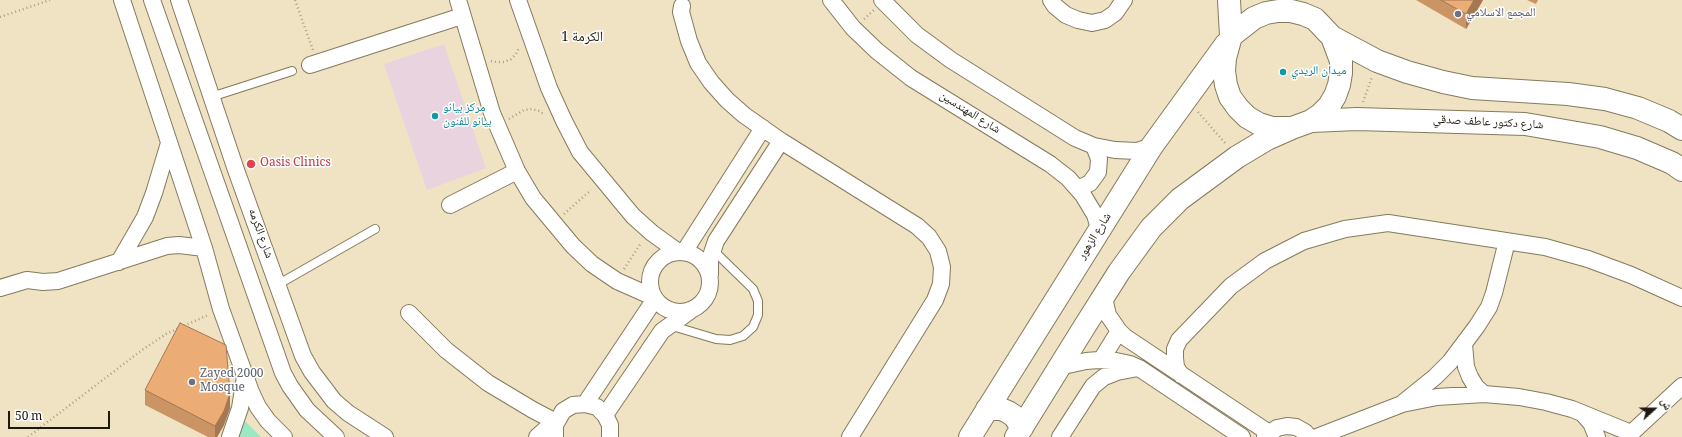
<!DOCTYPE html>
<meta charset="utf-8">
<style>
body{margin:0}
#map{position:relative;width:1682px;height:437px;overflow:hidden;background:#efe3c3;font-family:Georgia,"Noto Naskh Arabic",serif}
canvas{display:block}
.north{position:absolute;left:1634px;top:389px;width:40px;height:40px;-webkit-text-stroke:3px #fff;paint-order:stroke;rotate:69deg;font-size:11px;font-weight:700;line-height:16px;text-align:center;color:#1e190d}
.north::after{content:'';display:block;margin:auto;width:14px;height:18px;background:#1e190d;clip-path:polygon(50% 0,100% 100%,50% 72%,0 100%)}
.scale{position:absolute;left:8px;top:411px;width:102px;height:18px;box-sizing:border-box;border:2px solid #1e190d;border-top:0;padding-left:5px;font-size:12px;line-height:14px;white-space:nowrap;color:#1e190d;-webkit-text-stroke:3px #fff;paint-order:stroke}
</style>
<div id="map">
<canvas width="1682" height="437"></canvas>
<div class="north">ش</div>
<div class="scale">50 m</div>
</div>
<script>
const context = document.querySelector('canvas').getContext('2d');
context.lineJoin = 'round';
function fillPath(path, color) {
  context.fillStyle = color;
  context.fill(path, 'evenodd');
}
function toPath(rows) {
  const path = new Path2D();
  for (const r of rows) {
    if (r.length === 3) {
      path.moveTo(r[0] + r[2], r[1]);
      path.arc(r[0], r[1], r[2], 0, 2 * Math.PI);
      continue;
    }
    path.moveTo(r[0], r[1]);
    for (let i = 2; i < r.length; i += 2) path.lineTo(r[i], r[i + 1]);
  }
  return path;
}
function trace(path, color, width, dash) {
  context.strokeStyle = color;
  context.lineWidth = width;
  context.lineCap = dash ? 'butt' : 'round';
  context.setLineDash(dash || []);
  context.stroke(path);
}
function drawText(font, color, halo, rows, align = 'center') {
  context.font = font + ' Georgia,"Noto Naskh Arabic",serif';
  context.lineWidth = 3;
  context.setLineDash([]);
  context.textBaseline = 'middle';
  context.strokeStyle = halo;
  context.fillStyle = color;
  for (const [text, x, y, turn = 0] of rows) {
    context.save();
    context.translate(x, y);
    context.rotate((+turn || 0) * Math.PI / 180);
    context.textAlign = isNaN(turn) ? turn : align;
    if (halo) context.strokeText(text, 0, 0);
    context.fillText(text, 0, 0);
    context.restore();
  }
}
fillPath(toPath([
 [444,44,486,168,427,190,384,64]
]), '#e9d3df');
fillPath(toPath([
 [245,421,261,437,238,437]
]), '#9ce8c2');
const lane = toPath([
 [211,97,292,71],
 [277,285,375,229],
 [669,325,716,339,730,340,743,336,753,327,758,315,758,301,753,289,713,250]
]);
const street = toPath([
 [122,0,204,248,221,309,251,392,258,407,268,421,284,437],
 [152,0,283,373,290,386,307,410,336,437],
 [179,0,236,170,303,356,312,372,334,401,348,413,385,437],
 [458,0,492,113,517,171,533,198,573,246,592,264,617,281,653,297],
 [518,0,549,88,564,121,580,152,633,216,652,233,677,251],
 [831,0,853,28,877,51,911,78,1050,164,1068,178,1083,195,1095,215,1100,231],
 [882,0,917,35,951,60,1075,138,1094,146,1115,150,1137,151,1152,146],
 [1051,0,1055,6,1066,15,1078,20,1092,23,1105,20,1115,13,1124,0],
 [682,6,681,12,689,41,698,63,711,82,727,100,744,115,781,141,917,226,929,237,938,251,942,267,941,284,935,300,850,437],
 [310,65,462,16],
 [1078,189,1090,183,1098,172,1099,159,1094,146],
 [450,205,517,171],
 [680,282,30],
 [684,252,763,128],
 [119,262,145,217,154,193,169,143],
 [710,275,710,259,716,241,781,141],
 [0,288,27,280,43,282,58,281,167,246,179,245,204,248],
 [1104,298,1108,315,1119,331,1125,337,1269,433],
 [409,313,446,350,488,383,533,410,556,422],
 [1464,344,1466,367,1470,377,1476,387,1484,394],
 [1101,360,1119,331],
 [1059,367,1086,361,1099,360,1116,361,1130,364,1139,368,1242,437],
 [1181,375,1176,367,1175,358,1175,349,1179,340,1231,286,1265,261,1304,241,1345,229,1388,223,1545,247,1588,259,1631,275,1682,298],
 [1404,402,1435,377,1450,362,1477,326,1489,307,1494,293,1507,241],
 [585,404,655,299],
 [1583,414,1591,423,1597,437],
 [605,415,662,331,690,311],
 [230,437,240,408,245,377],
 [537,437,547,428,555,425],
 [555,437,555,425,563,411,573,405,585,404,597,407,605,415,610,425,610,437],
 [1060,437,1093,386,1104,377,1117,372,1138,368],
 [1265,437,1277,428,1287,426,1296,427,1305,432,1309,437],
 [1317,437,1402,404,1437,397,1484,394,1519,397,1546,402,1572,409,1631,433],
 [1627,437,1682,386]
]);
const secondary = toPath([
 [1229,0,1231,36],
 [1332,37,1377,61,1407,72,1443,82,1472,88,1568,94,1605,99,1638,108,1669,121,1682,129],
 [1311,121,1320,115,1329,106,1335,96,1339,85,1341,73,1341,61,1332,37,1315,19,1303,14,1291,11,1278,11,1266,13,1254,18,1231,36,1225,58,1224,71,1226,85,1230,97,1238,108,1247,117,1259,124,1272,128,1292,128,1311,121,1357,119,1525,124,1600,137,1637,148,1672,163,1682,170],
 [987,409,1001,409,1008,412,1014,416,1022,428],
 [970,437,1152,146,1226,44],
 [1016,437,1083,329,1119,272,1151,228,1180,199,1237,157,1267,139,1290,129]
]);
trace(lane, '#857a5c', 10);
trace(street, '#857a5c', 18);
trace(secondary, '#857a5c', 24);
trace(toPath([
 [295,0,313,50],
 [0,17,50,0],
 [864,19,874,10],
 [491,61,497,62,504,62,511,59,516,54,519,48],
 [1363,102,1372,77],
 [1198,112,1226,144],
 [509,119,524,110,532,109,539,111,545,115],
 [564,214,591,190],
 [624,269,641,243],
 [28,437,142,350,166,334,208,315]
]), '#a9a086', 2.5, [1, 3]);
trace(lane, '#fff', 8);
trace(street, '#fff', 16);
trace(secondary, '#fff', 22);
fillPath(toPath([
 [1416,0,1483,0,1466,29],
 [1527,0,1538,0,1536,4],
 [145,390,230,408,224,425,217,437,208,437,145,405]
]), '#ca9465');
fillPath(toPath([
 [1474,0,1483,0,1466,29,1466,14],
 [230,393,230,408,224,425,217,437,215,437,215,426]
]), '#a47852');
const building = toPath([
 [1441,0,1474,0,1466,14,1441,0],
 [180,323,226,345,230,393,224,411,215,426,145,390,180,323]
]);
fillPath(building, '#ebac75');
trace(building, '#a47852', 1);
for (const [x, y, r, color] of [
 [1458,14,4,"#6b7280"],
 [1283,72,4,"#0f9aa8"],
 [435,116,4,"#0f9aa8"],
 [251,164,5,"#e0444e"],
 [192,382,4,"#6b7280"]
]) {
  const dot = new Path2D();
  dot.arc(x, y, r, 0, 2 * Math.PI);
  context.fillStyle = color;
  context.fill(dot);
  trace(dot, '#fff', 1.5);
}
drawText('12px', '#5b616d', '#fff', [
 ["المجمع الاسلامي",1466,14],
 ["Zayed 2000",200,375],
 ["Mosque",200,389]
], 'left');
drawText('12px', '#0d838f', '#fff', [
 ["ميدان الريدي",1291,72],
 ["مركز بيانو",443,109],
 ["بيانو للفنون",443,123]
], 'left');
drawText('12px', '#1e190d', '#fff', [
 ["شارع المهندسين",969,114,32],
 ["شارع دكتور عاطف صدقي",1488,124,3],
 ["شارع الكرمه",259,234,70],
 ["شارع الزهور",1096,237,-58]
]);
drawText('12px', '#be3a42', '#fff', [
 ["Oasis Clinics",260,164]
], 'left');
drawText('14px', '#1e190d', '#fff', [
 ["الكرمة 1",582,39]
]);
</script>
